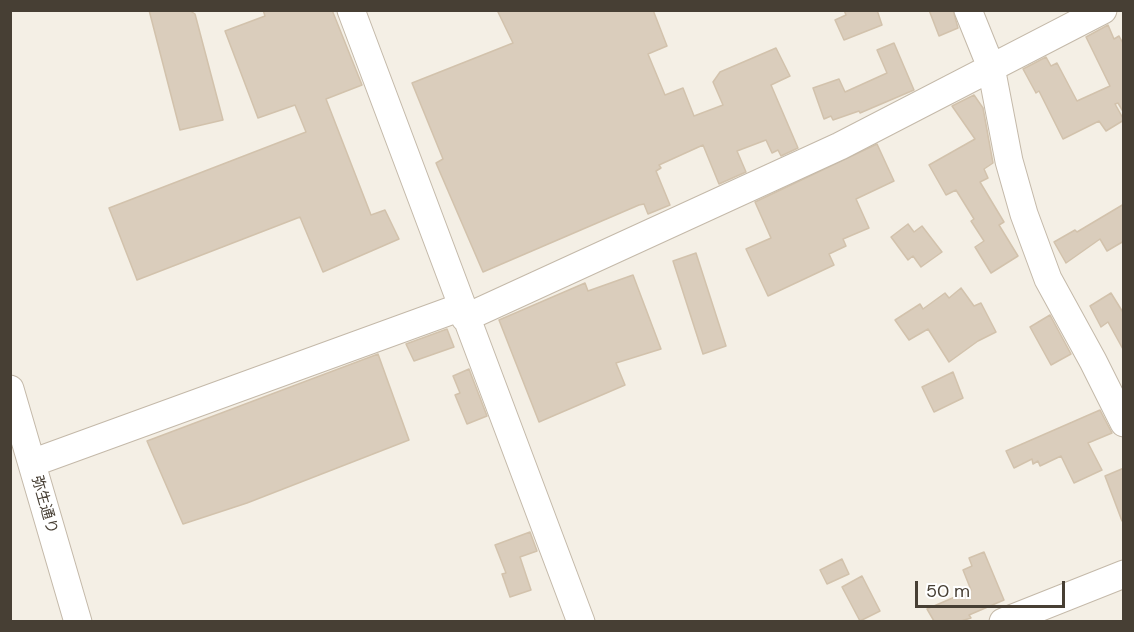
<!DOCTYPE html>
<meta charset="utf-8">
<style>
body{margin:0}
#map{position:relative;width:1134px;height:632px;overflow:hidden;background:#f4efe5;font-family:"DM Sans",sans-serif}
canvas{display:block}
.frame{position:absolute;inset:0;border:12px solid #473f34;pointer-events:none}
.scale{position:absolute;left:915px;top:581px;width:150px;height:27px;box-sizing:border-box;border:3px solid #473f34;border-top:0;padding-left:8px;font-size:18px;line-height:21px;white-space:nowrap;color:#473f34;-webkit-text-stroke:4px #fff;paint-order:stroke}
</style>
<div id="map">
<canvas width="1134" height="632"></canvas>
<div class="frame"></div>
<div class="scale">50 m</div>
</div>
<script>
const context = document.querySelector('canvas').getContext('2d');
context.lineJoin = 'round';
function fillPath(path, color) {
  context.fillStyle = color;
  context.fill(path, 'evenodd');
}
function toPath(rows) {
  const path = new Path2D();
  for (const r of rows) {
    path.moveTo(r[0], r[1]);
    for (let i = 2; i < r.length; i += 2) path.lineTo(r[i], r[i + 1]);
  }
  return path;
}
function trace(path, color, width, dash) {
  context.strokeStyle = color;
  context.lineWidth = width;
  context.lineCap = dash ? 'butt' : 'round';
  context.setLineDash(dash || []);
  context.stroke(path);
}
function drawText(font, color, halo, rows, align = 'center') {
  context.font = font + ' "DM Sans","Noto Sans JP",sans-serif';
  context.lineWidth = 5;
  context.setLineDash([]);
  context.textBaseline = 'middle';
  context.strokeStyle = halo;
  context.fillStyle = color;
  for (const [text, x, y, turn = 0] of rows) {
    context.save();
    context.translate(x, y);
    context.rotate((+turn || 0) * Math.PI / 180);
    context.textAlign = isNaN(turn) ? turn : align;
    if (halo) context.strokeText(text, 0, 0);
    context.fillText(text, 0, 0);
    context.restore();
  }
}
const building = toPath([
 [149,10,189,10,195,14,223,120,180,130,149,10],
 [263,10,332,10,362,85,326,99,371,215,385,210,399,239,323,272,300,217,137,280,109,208,306,132,295,105,258,118,225,31,265,16,263,10],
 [497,10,653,10,667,46,648,54,665,95,683,88,694,116,723,105,713,82,720,72,776,48,790,76,771,85,798,148,781,156,778,150,772,153,766,140,737,151,746,172,719,184,703,145,659,165,661,168,656,171,670,205,648,214,644,204,639,205,483,272,436,163,443,159,412,83,513,43,497,10],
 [844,10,877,10,882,25,844,40,835,20,846,15,844,10],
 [929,10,953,10,958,28,939,36,929,10],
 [1108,25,1114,39,1119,36,1124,45,1124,113,1118,103,1115,104,1124,120,1106,131,1099,121,1063,139,1039,91,1036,93,1023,69,1046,57,1051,66,1057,63,1077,101,1110,86,1086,37,1108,25],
 [894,43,914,90,860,113,859,111,833,120,831,116,824,119,813,88,839,79,845,92,887,73,877,50,894,43],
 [974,95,983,108,993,163,984,169,988,178,980,182,1004,222,999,225,1018,256,991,273,975,247,984,241,971,221,974,219,956,190,946,195,929,165,975,139,952,106,974,95],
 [877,144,894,181,856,199,869,228,843,239,846,246,829,254,834,265,768,296,746,249,771,238,755,202,877,144],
 [1124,204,1124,241,1107,251,1100,239,1066,263,1054,242,1075,230,1077,232,1124,204],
 [908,224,914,232,922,226,942,252,921,267,913,256,908,260,891,237,908,224],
 [696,253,726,346,703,354,673,261,696,253],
 [633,275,661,349,616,363,625,385,539,422,499,320,585,283,588,291,633,275],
 [961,288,974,306,981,303,996,332,978,341,949,362,928,329,909,340,895,320,920,304,923,309,945,293,949,298,961,288],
 [1111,293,1124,314,1124,351,1108,322,1101,327,1090,306,1111,293],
 [1050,315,1071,354,1051,365,1030,327,1050,315],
 [447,329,454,347,414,361,406,344,447,329],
 [378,354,409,440,247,503,183,524,147,441,378,354],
 [469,369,487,416,467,424,455,395,460,393,453,376,469,369],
 [953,372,963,398,934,412,922,387,953,372],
 [1100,410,1112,433,1088,443,1102,470,1074,483,1061,456,1040,466,1038,461,1033,464,1032,459,1014,468,1006,451,1100,410],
 [1124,468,1124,521,1122,521,1105,476,1124,468],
 [530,532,537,551,520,557,531,590,510,597,502,574,506,573,495,545,530,532],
 [984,552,1004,600,969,615,971,618,961,621,934,621,927,609,971,590,963,570,972,566,969,558,984,552],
 [842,559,849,574,827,584,820,570,842,559],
 [862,576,880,611,860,621,842,587,862,576]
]);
fillPath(building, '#dacdbc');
trace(building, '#d2c2ac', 1.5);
const minor = toPath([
 [351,10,581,622],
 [968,10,991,67,1009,161,1024,214,1048,279,1093,361,1124,423],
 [465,318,840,146,1103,10],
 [10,389,78,622],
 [32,463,461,307],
 [1003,622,1124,574]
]);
trace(minor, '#c4b9a9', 29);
trace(minor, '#fff', 27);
drawText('15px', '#473f34', '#fff', [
 ["弥生通り",44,505,74]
]);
</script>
